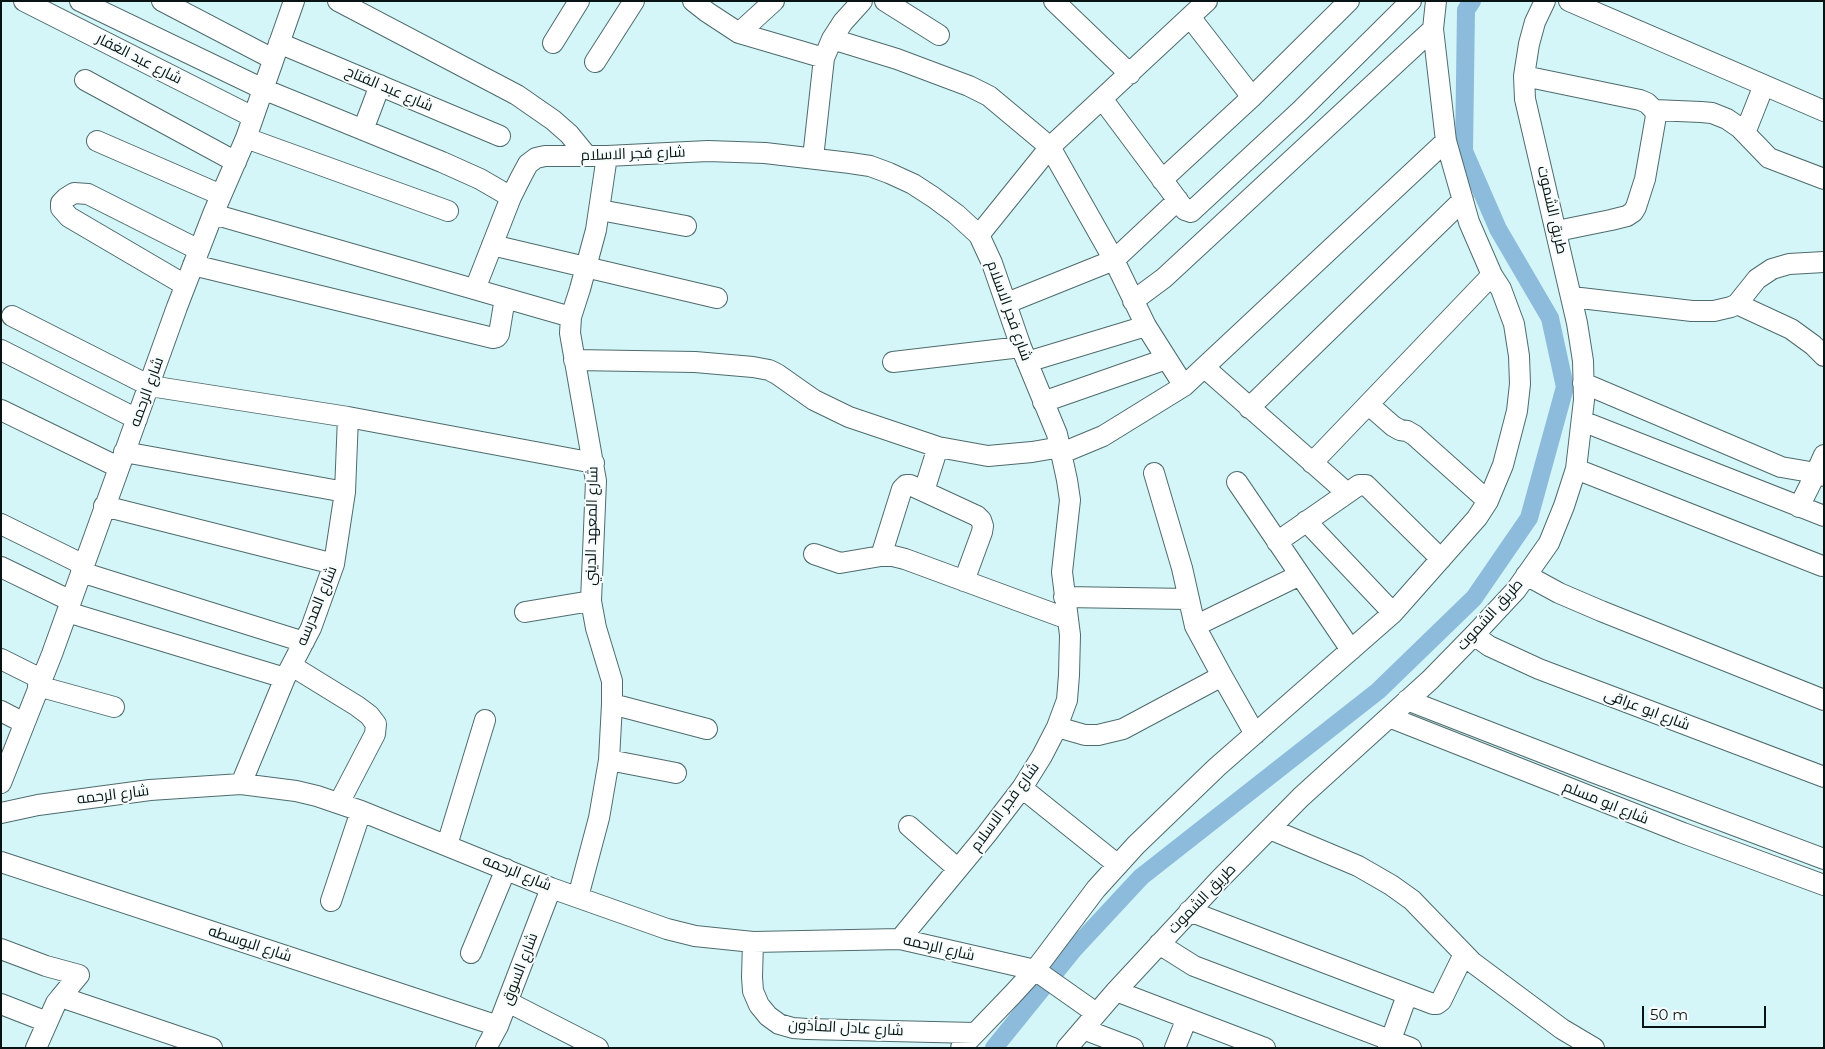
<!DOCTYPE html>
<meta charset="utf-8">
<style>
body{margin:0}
#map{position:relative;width:1825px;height:1049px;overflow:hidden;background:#d5f6f8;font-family:Montserrat,sans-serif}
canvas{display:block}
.frame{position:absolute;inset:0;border:2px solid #081314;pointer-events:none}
.scale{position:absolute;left:1642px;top:1006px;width:124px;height:22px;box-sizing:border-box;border:2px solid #081314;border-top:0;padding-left:6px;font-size:15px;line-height:18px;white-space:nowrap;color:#081314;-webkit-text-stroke:4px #f7fdfd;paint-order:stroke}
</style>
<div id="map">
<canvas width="1825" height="1049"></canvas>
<div class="frame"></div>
<div class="scale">50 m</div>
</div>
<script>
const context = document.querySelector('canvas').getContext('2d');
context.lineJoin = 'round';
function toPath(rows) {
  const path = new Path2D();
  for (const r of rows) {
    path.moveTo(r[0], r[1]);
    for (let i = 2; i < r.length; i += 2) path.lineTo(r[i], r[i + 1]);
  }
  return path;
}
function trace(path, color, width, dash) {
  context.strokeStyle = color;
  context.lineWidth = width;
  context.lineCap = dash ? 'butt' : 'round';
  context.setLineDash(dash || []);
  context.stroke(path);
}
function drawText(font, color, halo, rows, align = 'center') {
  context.font = font + ' Montserrat,Cairo,sans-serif';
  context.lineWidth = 4;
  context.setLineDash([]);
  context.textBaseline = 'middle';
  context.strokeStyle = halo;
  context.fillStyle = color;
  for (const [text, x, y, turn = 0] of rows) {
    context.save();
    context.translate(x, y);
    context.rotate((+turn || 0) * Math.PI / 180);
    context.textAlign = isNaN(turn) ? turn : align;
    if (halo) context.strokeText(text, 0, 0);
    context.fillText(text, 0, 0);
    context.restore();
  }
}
trace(toPath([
 [994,1048,1074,949,1141,877,1378,691,1474,598,1529,518,1565,387,1550,318,1498,229,1464,151,1466,10,1472,1]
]), '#8dbbdb', 18);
const minor = toPath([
 [24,1,253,117],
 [80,1,263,89,442,162,480,179,511,197],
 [162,1,273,59],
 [338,1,517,95,553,120,569,134,587,156],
 [693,1,707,12,739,33,824,58],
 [885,1,939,35],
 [1054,1,1130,74],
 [1569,1,1824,111],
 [1190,17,1252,97],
 [739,33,774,1],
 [832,39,897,59,969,86,989,96,1050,147,1114,260,1146,326,1184,386],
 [279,43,500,136],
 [553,43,579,1],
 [595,62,634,1],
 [1524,76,1640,100,1647,103,1654,110,1656,116,1645,179,1636,207,1633,212,1627,216,1611,220,1557,231],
 [85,80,236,162],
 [1103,100,1185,210,1191,212,1300,111,1411,1],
 [1654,110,1701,112,1712,113,1727,119,1740,128,1769,158,1824,179],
 [363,130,380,85],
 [1745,133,1764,85],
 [246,138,448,211],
 [97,141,221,195],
 [813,158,824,58,832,39,843,22,862,1],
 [1162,180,1252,97,1349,1],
 [600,210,686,226],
 [213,214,571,317],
 [979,235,1050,147,1207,1],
 [492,245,717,298],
 [193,265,493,338,497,337,499,334,505,298],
 [185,285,69,217,61,208,61,203,66,198,74,193,88,194,199,250],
 [475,289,511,197,521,177,528,164,536,158,545,156,607,156,708,151,765,153,850,163,870,166,889,173,913,184,933,197,956,214,979,235,992,263,1021,347,1057,434,1067,480,1070,500,1062,572,1070,635,1069,675,1067,700,1057,727,1042,756,1022,788,986,835,900,939],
 [1572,297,1692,311,1714,311,1731,307,1737,304,1757,279,1772,269,1789,264,1824,262],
 [1133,301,1164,278,1433,29],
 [1007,303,1114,260,1178,200],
 [1737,304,1791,329,1813,345,1824,356],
 [12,316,150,386,348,417,594,463],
 [1,350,137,419],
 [574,360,695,362,753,367,769,370,777,374,814,400,849,417,938,447,988,456,1032,452,1061,447],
 [893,362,1021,347],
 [1027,362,1146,326],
 [1205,368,1347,493],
 [1583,383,1781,467,1816,473,1824,455],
 [1043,402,1166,359],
 [1369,405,1393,426,1400,430,1407,431,1414,435,1488,501],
 [1249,408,1463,200],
 [1,410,118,467],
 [1582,421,1824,516],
 [124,452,345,492],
 [1062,453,1103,436,1184,386,1446,141],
 [1312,463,1492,275],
 [1576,469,1822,566],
 [1154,473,1182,568,1195,626,1222,676,1255,734],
 [1237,482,1351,650],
 [924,491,938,447],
 [104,506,334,564],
 [1799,507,1816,473,1824,476],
 [1306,521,1393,613],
 [1,524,84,565],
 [1277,542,1359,485,1366,485,1441,559],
 [814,554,840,563,881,556,893,556,905,559,1068,619],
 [881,556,902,489,906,485,910,485,977,516,981,520,983,526,982,532,964,581],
 [1,567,71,601],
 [81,572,304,642],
 [1526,575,1559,593,1601,611,1824,700],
 [1064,597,1189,599],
 [67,612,285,678],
 [525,612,591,601],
 [1195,626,1300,575],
 [1474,635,1489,646,1539,669,1824,777],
 [1,659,41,679],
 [292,666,357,706,369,715,376,724,375,734,339,803],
 [38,686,114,707],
 [1407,700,1595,773,1824,859],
 [612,704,707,729],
 [1,711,24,723],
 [1389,717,1683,833,1824,885],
 [1057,727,1085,735,1098,735,1123,729,1222,676],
 [609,760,676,773],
 [1,783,52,654,177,307,213,214,246,138,294,1],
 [241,784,285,678,311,628,334,564,345,492,348,417],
 [1022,788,1118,865],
 [1,813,38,805,150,790,241,784,296,791,317,796,361,811,551,888,667,929,695,936,753,942,900,939,1035,970,1096,1013],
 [909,826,958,869],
 [1270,829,1358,866,1391,885,1412,900,1472,962,1562,1029,1594,1048],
 [447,845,485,720],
 [1,862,498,1026],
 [578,897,599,818,609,760,612,704,612,681,596,628,591,601,596,481,570,333,571,317,580,289,596,230,607,156],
 [331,901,361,811],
 [1189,911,1433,1004,1437,1004,1441,1001,1464,954],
 [753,942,752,977,753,991,759,1005,768,1016,779,1024,793,1028,807,1029,975,1033],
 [1159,944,1194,966,1411,1048],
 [1,949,46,966,79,975,60,998],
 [471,953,506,869],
 [1116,991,1265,1048],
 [508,1002,598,1048],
 [1,1004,47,1022],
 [1083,1029,1133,1048],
 [36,1048,56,1003,60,998,64,998,212,1048],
 [486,1048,498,1026,551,888],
 [961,1048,1012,995,1035,970,1096,889,1136,845,1217,767,1393,613,1477,518,1488,501,1503,465,1517,411,1520,384,1519,356,1514,324,1501,289,1492,275,1469,222,1446,141,1433,29,1436,1],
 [1067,1048,1116,991,1220,879,1301,797,1430,680,1474,635,1516,590,1549,543,1564,506,1576,469,1584,400,1583,361,1577,323,1525,99,1524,76,1529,44,1535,22,1545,1],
 [1175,1048,1187,1018],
 [1388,1048,1407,995]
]);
trace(minor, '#4e6b6d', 22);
trace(minor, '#fff', 20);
drawText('15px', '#081314', '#f7fdfd', [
 ["شارع عبد الغفار",139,59,27],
 ["شارع عبد الفتاح",389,89,23],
 ["شارع فجر الاسلام",633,154,-2],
 ["طريق الشموت",1552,210,77],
 ["شارع فجر الاسلام",1009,311,70],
 ["شارع الرحمه",147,392,-70],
 ["شارع المعهد الديني",592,526,-89],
 ["شارع المدرسه",317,606,-68],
 ["طريق الشموت",1490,615,-48],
 ["شارع ابو عراقى",1647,710,21],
 ["شارع الرحمه",113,795,-7],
 ["شارع ابو مسلم",1606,803,22],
 ["شارع فجر الاسلام",1005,807,-54],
 ["شارع الرحمه",517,873,22],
 ["طريق الشموت",1202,899,-46],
 ["شارع البوسطه",250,944,18],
 ["شارع الرحمه",939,948,13],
 ["شارع السوق",520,969,-69],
 ["شارع عادل المأذون",846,1028,3]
]);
</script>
